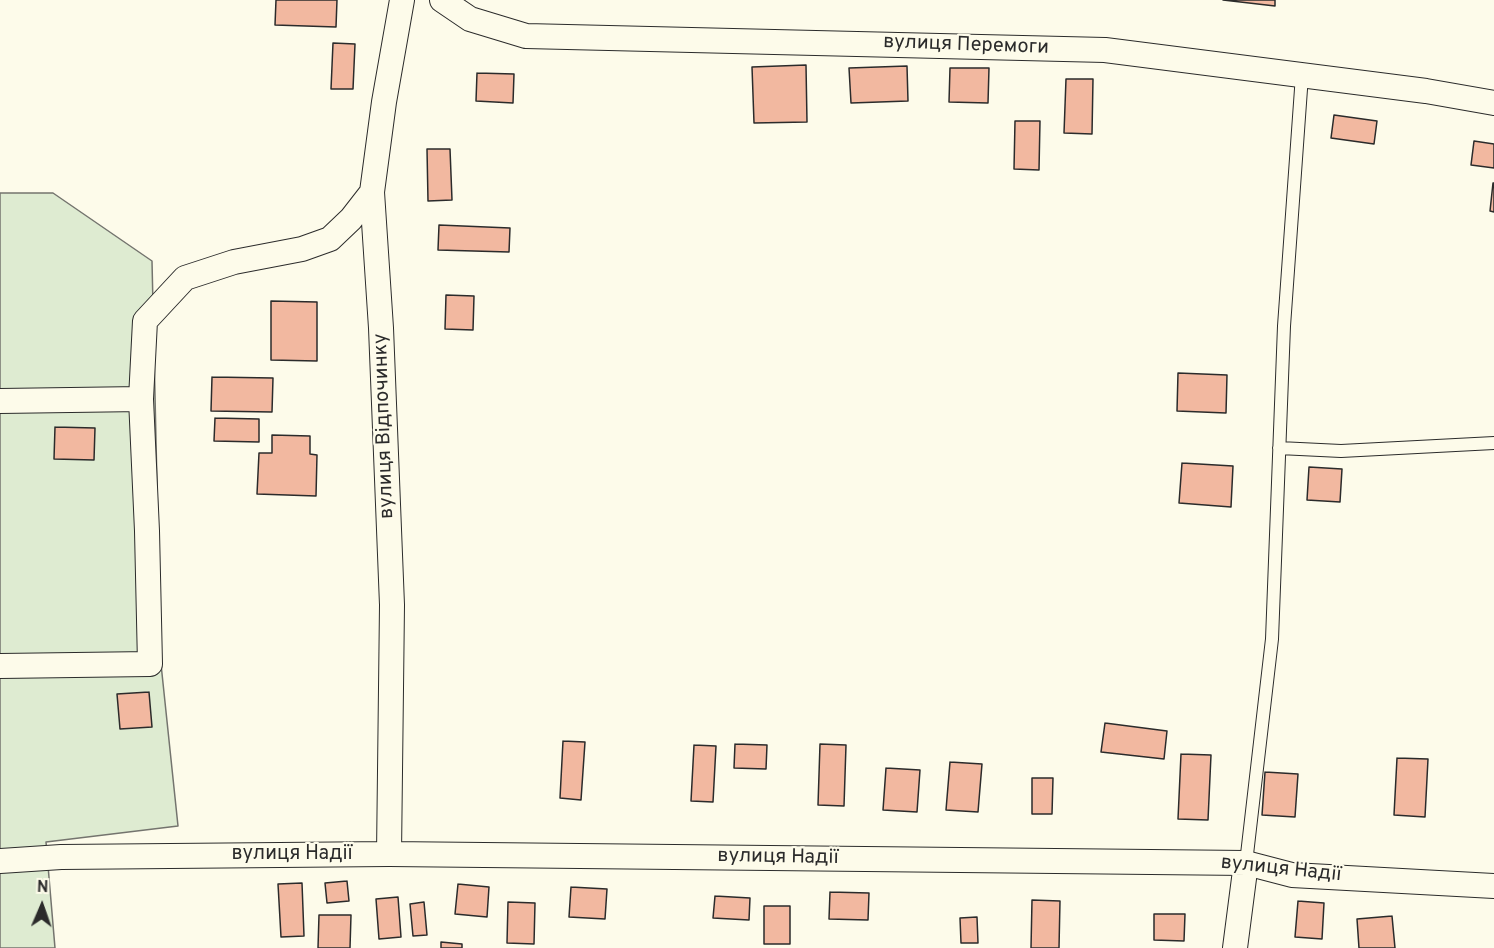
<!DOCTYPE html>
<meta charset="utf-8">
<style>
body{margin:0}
#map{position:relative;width:1494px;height:948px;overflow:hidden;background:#fdfbea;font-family:Overpass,sans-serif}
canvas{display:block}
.north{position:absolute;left:12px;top:876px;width:60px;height:60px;-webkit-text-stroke:4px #fdfbea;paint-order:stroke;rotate:2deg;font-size:16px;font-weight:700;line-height:24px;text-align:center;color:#2b2b2b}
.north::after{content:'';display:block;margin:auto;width:21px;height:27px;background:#2b2b2b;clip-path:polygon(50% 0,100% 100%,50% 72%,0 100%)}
</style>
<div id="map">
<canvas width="1494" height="948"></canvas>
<div class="north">N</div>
</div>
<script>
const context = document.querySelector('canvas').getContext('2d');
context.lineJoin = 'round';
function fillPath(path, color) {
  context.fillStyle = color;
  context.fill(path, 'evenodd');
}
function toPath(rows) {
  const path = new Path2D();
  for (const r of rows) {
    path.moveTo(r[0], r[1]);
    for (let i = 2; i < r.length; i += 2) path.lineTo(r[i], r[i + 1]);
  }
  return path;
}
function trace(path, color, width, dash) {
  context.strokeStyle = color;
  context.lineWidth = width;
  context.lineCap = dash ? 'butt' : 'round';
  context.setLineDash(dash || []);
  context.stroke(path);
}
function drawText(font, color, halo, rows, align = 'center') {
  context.font = font + ' Overpass,sans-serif';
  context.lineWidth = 4.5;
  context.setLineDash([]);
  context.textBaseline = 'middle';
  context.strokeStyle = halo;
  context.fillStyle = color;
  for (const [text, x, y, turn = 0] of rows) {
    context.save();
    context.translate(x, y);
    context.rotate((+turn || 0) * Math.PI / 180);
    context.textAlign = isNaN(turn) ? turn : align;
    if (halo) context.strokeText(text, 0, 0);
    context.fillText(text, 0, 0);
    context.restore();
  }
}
const green = toPath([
 [0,193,53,193,152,261,161,664,178,826,46,842,55,948,0,948,0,193]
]);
fillPath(green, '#deebd1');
trace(green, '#74746e', 1.5);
const building = toPath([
 [276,0,337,0,336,27,275,25,276,0],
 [1223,0,1275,0,1275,6,1223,0],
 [333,43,355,44,353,89,331,89,333,43],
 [806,65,807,122,754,123,752,67,806,65],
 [907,66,908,101,851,103,849,68,907,66],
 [950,68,989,68,988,103,949,102,950,68],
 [477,73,514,74,513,103,476,101,477,73],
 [1066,79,1093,79,1092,134,1064,133,1066,79],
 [1334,115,1377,121,1374,144,1331,138,1334,115],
 [1015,121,1040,121,1039,170,1014,169,1015,121],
 [1474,141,1494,144,1494,168,1471,165,1474,141],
 [427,149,450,149,452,200,428,201,427,149],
 [1493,183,1494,183,1494,212,1490,211,1493,183],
 [439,225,510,228,509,252,438,250,439,225],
 [446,295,474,296,473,330,445,329,446,295],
 [271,301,317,302,317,361,271,360,271,301],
 [1178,373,1227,375,1226,413,1177,411,1178,373],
 [212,377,273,378,272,412,211,411,212,377],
 [215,418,259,419,259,442,214,441,215,418],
 [55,427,95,428,94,460,54,459,55,427],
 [272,435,310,436,310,454,317,455,316,496,257,494,259,453,272,453,272,435],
 [1182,463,1233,466,1231,507,1179,503,1182,463],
 [1309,467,1342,469,1340,502,1307,500,1309,467],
 [149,692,152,727,120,729,117,694,149,692],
 [1105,723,1167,731,1164,759,1101,752,1105,723],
 [563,741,585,742,581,800,560,798,563,741],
 [735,744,767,745,766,769,734,768,735,744],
 [820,744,846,745,844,806,818,805,820,744],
 [694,745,716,746,713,802,691,801,694,745],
 [1181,754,1211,755,1208,820,1178,819,1181,754],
 [1397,758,1428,759,1425,817,1394,815,1397,758],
 [950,762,982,764,978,812,946,810,950,762],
 [886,768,920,770,917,812,883,810,886,768],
 [1265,772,1298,774,1295,817,1262,815,1265,772],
 [1032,778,1053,778,1052,814,1032,814,1032,778],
 [347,881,349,901,327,903,325,883,347,881],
 [302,883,304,936,281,937,278,884,302,883],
 [458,884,489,887,487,917,455,914,458,884],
 [571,887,607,889,605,919,569,917,571,887],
 [830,892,869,893,868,920,829,919,830,892],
 [715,896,750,898,749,920,713,918,715,896],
 [398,897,401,937,379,939,376,899,398,897],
 [1032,900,1060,901,1059,948,1031,948,1032,900],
 [1298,901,1324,903,1322,939,1295,937,1298,901],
 [424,902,427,935,413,936,410,904,424,902],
 [508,902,535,903,534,944,507,943,508,902],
 [764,906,790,906,790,944,764,944,764,906],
 [1154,914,1185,914,1184,941,1154,940,1154,914],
 [319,915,351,915,350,948,318,948,319,915],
 [1392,916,1395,948,1359,948,1357,919,1392,916],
 [977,917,978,943,961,943,960,918,977,917],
 [441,942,462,944,462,948,441,948,441,942]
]);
fillPath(building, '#f2b8a0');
trace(building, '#2b2b2b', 1.5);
const lane = toPath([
 [1279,448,1341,451,1494,443],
 [1246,863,1272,639,1284,326,1302,75]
]);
const street = toPath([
 [442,0,470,19,526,36,1105,50,1426,91,1494,103],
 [0,401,141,399],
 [0,666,150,664,147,531,141,399,145,321,185,278,234,262,302,249,330,239,351,219,372,192],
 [389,854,392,605,381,328,372,192,384,102,402,0],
 [0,861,61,857,389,854,1246,863,1292,875,1494,886],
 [1235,948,1246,863]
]);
trace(lane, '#2b2b2b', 14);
trace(street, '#2b2b2b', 26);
trace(lane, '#fdfbea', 12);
trace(street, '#fdfbea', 24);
drawText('20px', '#2b2b2b', '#fdfbea', [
 ["вулиця Перемоги",966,46,2],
 ["вулиця Відпочинку",385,426,-92],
 ["вулиця Надії",292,855],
 ["вулиця Надії",778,858,1],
 ["вулиця Надії",1281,870,6]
]);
</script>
